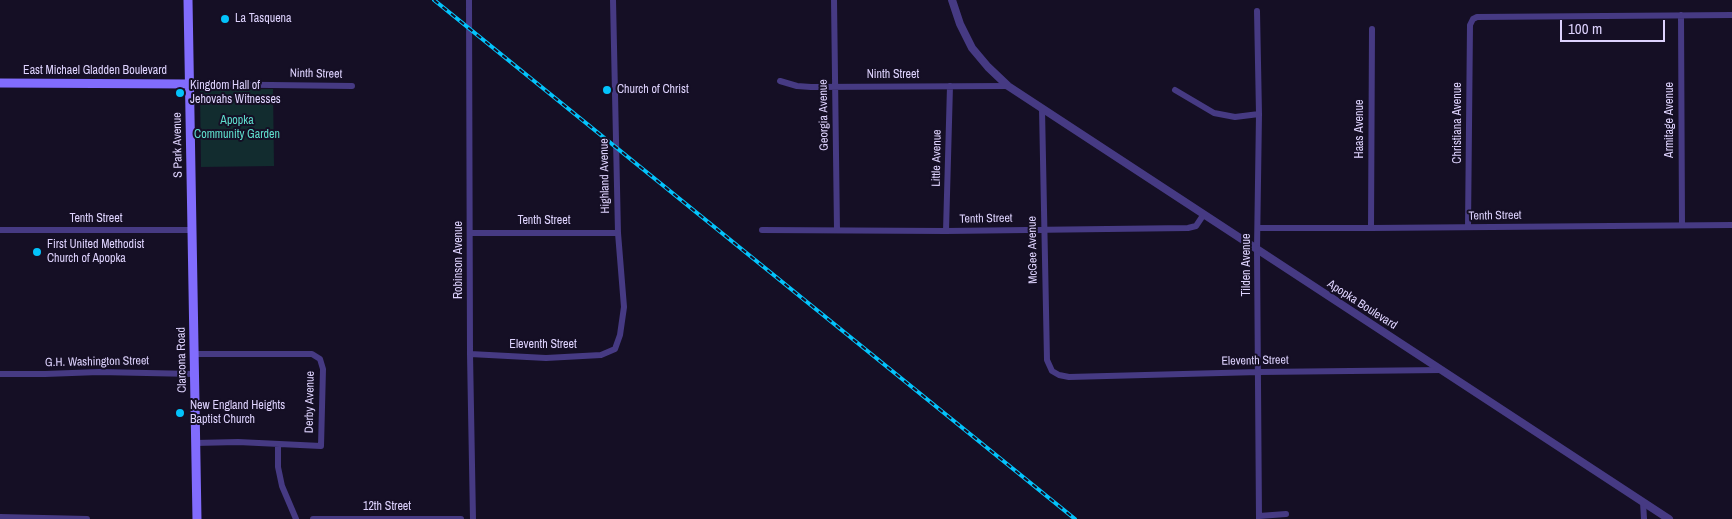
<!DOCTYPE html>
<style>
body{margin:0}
#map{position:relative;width:1732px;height:519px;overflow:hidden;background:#150f25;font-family:"Archivo Narrow",sans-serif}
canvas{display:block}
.scale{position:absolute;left:1560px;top:20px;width:105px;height:22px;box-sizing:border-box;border:2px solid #ded3fe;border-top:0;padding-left:6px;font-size:15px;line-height:18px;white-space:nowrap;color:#ded3fe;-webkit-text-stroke:4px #150f25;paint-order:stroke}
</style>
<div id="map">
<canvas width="1732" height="519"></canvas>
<div class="scale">100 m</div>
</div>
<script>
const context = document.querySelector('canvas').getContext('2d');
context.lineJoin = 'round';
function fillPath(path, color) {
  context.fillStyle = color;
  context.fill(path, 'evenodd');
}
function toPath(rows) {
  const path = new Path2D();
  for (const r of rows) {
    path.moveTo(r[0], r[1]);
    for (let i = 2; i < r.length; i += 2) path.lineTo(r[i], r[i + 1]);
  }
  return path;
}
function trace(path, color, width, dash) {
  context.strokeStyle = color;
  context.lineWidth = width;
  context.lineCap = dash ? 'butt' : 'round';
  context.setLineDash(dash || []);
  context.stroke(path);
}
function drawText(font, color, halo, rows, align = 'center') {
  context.font = font + ' "Archivo Narrow",sans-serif';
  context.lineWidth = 4;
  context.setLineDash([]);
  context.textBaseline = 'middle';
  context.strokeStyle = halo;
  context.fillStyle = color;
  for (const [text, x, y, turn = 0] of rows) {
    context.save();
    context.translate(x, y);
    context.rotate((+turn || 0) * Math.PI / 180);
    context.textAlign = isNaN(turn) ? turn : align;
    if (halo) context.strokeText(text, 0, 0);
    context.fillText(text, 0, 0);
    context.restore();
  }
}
fillPath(toPath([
 [273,89,274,166,201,167,200,90]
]), '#122c2f');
trace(toPath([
 [469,0,470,354,473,519],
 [834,0,837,230],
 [1257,11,1259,114,1257,249,1259,519],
 [1681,15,1682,225],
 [780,81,797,86,811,87,1008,86],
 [190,84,352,86],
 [1175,90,1214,113,1235,117,1259,114],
 [1042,109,1047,360,1052,371,1059,375,1069,377,1259,372,1442,370],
 [1468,227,1470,25,1473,19,1477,17,1732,15],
 [1258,228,1371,228,1732,225],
 [1371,228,1372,29],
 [0,230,192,230],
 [762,230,946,231,1188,228,1196,226,1204,214],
 [946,231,950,86],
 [470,233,618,233],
 [194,354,312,354,320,359,323,369,321,446,238,442,195,443],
 [470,354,546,358,601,355,615,349,620,335,624,307,618,233,613,0],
 [0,374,45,374,99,372,194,374],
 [278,444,278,467,282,486,296,519],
 [1643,502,1644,519],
 [1259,516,1286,514],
 [0,517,87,519],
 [313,519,461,519]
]), '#463a83', 6);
trace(toPath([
 [952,0,960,24,972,48,988,67,1008,86,1669,519]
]), '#463a83', 8);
trace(toPath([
 [188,0,197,519],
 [0,83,190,84]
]), '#816cfd', 9);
const rail = toPath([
 [434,0,1075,519]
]);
trace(rail, '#03c3fb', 4);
trace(rail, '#150f25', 2, [5.5]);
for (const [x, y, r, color] of [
 [225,19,5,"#03c3fb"],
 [607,90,5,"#03c3fb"],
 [180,93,5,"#03c3fb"],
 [37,252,5,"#03c3fb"],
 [180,413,5,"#03c3fb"]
]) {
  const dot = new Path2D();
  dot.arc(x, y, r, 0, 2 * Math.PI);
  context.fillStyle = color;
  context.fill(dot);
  trace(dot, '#150f25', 2);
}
drawText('12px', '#ded3fe', '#150f25', [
 ["La Tasquena",235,19],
 ["Kingdom Hall of",190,86],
 ["Jehovahs Witnesses",190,100],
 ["Church of Christ",617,90],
 ["First United Methodist",47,245],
 ["Church of Apopka",47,259],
 ["New England Heights",190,406],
 ["Baptist Church",190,420]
], 'left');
drawText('12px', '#ded3fe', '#150f25', [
 ["East Michael Gladden Boulevard",95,71],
 ["Ninth Street",316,74,1],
 ["Ninth Street",893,75],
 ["Georgia Avenue",824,115,-91],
 ["Armitage Avenue",1670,120,-90],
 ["Christiana Avenue",1458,123,-90],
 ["Haas Avenue",1360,129,-90],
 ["S Park Avenue",178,145,-91],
 ["Little Avenue",937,158,-89],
 ["Highland Avenue",605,176,-91],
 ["Tenth Street",1495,216,-1],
 ["Tenth Street",96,219],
 ["Tenth Street",986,219,-1],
 ["Tenth Street",544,221],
 ["McGee Avenue",1033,250,-91],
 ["Robinson Avenue",459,260,-90],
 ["Tilden Avenue",1247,265,-90],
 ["Apopka Boulevard",1362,305,33],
 ["Eleventh Street",543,345],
 ["Clarcona Road",182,360,-91],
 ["Eleventh Street",1255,361,-1],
 ["G.H. Washington Street",97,362,-1],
 ["Derby Avenue",310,402,-89],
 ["12th Street",387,507]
]);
drawText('12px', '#5fdece', '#150f25', [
 ["Apopka",237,121],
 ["Community Garden",237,135]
]);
</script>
